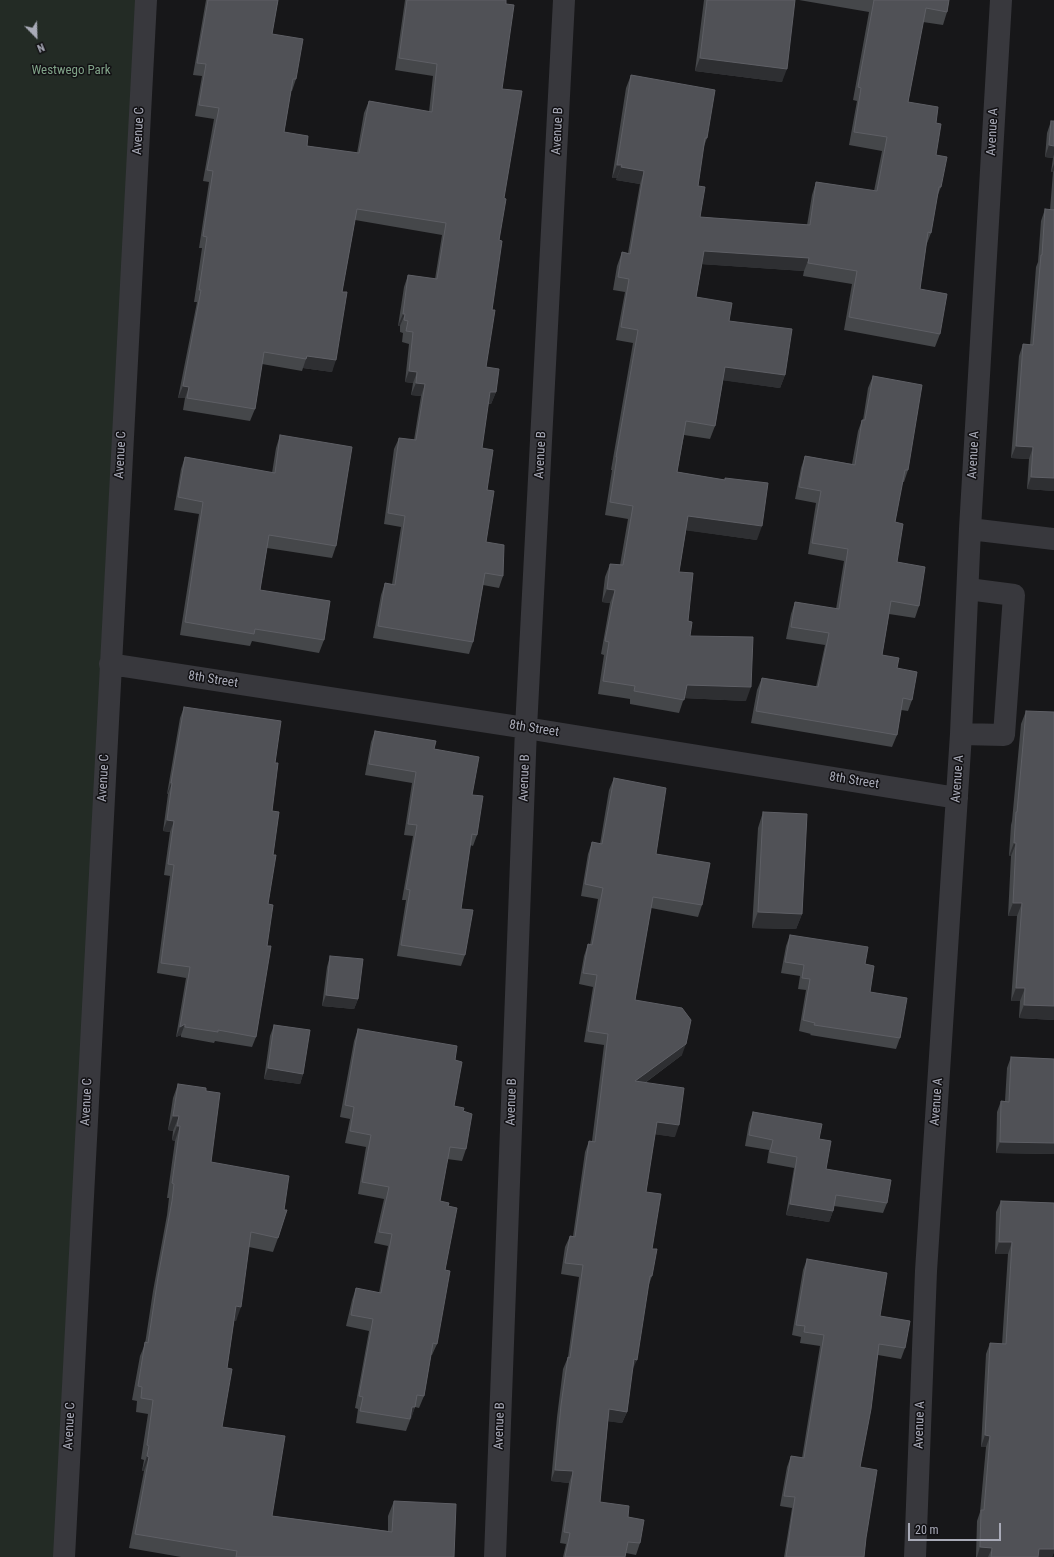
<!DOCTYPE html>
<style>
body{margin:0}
#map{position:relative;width:1054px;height:1557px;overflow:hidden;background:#171719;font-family:"Roboto Condensed",sans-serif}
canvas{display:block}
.north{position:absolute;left:16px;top:16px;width:40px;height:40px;-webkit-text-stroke:3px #121114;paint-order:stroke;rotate:157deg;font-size:11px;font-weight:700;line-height:16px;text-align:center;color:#a9abb8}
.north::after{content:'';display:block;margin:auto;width:14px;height:18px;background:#a9abb8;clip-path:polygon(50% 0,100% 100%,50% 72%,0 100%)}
.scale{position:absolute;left:908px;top:1523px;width:93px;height:18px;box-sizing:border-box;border:2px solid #a9abb8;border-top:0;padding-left:5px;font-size:12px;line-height:14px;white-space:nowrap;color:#a9abb8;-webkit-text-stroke:3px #121114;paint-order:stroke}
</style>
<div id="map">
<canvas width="1054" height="1557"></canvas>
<div class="north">N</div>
<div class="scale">20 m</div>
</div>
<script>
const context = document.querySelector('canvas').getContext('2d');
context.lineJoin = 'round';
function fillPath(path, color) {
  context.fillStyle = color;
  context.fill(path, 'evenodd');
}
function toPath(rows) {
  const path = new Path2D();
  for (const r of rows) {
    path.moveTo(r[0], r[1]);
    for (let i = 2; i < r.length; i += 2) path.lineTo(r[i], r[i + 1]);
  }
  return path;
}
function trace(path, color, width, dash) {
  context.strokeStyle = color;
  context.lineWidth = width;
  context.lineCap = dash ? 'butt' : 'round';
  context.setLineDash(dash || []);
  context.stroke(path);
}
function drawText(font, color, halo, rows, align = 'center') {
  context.font = font + ' "Roboto Condensed",sans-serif';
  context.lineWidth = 3;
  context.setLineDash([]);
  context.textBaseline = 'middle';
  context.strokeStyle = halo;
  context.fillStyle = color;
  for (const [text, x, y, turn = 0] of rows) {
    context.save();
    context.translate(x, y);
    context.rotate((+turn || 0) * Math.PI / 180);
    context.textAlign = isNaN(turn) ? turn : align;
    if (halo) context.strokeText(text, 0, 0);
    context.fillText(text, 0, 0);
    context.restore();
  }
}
fillPath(toPath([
 [0,0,146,0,64,1557,0,1557]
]), '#232b25');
trace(toPath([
 [970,529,1054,539],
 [110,664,526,728,957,798],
 [961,734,1004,735,1014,595,968,589],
 [64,1557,146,0],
 [495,1557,526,728,564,0],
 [915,1557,926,1271,961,734,970,529,1001,0]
]), '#38383d', 22);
fillPath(toPath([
 [206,0,278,0,272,34,296,79,292,91,291,91,284,132,307,146,357,153,364,113,369,101,429,112,433,76,395,70,405,0,506,0,502,89,504,198,499,240,486,367,496,392,491,404,488,404,482,448,487,490,486,542,503,576,499,588,483,585,473,642,469,654,373,638,381,595,385,583,392,584,401,527,384,524,394,449,399,438,414,440,421,396,411,395,413,383,405,382,409,344,402,342,403,333,400,332,400,326,398,326,404,287,408,275,435,279,442,235,355,220,342,292,332,372,303,368,302,371,262,364,255,409,250,421,183,410,185,398,178,398,197,302,194,302,202,248,199,248,209,182,203,181,214,119,195,116,202,76,193,75],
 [704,0,795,0,782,82,695,71],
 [799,0,949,0,947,12,943,25,923,22,908,102,936,123,936,155,941,187,937,197,931,233,926,246,920,289,940,334,935,347,844,330,852,284,803,276,804,271,702,264,696,297,729,321,785,375,780,388,723,380,715,426,710,439,684,435,677,472,725,480,725,478,757,540,686,530,679,572,688,621,690,636,746,701,684,698,679,713,630,704,630,699,598,694,604,655,601,654,610,603,602,602,605,577,610,564,620,565,628,519,605,515,612,470,611,470,633,343,616,340,625,292,613,290,617,266,622,252,628,253,640,184,616,180,617,178,612,178,626,88,631,75,707,138,703,149,698,186,700,217,807,225,812,195,816,182,874,191,882,151,849,145,857,101,853,100,869,12],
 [1051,121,1054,121,1054,491,1027,489,1029,459,1011,458,1019,356,1023,344,1030,345,1036,267,1038,262,1041,221,1045,209,1050,210,1053,172,1051,172,1053,158,1045,157,1047,133],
 [873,376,908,470,904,482,902,482,895,522,897,562,919,606,915,618,889,614,882,655,897,668,912,700,908,711,901,710,897,735,892,747,751,723,757,690,762,678,816,687,825,645,786,639,791,614,795,602,836,609,844,561,808,554,816,503,795,499,801,468,805,456,852,464,858,431,862,420,863,420,868,388],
 [280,435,336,546,332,558,267,548,260,590,324,640,319,653,252,641,250,646,180,635,199,514,174,510,181,469,185,457,272,473,276,448],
 [184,707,275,763,272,811,273,855,268,904,267,946,256,1037,252,1047,215,1041,214,1043,181,1037,181,1035,176,1037,186,978,157,973,170,876,164,875,170,832,163,831,168,794,167,794,180,718],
 [1026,711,1054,1020,1019,1018,1020,1001,1011,1001,1017,916,1008,916,1011,856,1009,856,1011,825,1012,821,1021,724],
 [375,731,434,749,472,795,477,835,473,846,470,845,461,909,465,955,461,966,397,956,406,900,402,900,413,836,404,835,412,783,365,775,371,742],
 [614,778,656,854,702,905,698,917,651,908,635,1000,682,1055,645,1083,675,1137,655,1134,646,1192,652,1249,652,1276,648,1287,632,1371,627,1412,622,1423,608,1421,600,1502,628,1517,640,1543,636,1555,626,1553,625,1557,563,1557,566,1544,560,1543,569,1483,551,1481,557,1417,563,1369,568,1357,579,1277,561,1274,565,1247,570,1236,573,1236,585,1152,589,1141,592,1141,604,1045,584,1042,593,987,579,984,584,956,588,944,590,945,598,899,581,896,588,854,592,842,600,844,609,790],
 [763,812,802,914,796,929,752,928,758,828],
 [790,935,865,964,870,992,900,1038,896,1049,810,1035,811,1034,799,1031,806,990,798,989,800,976,781,973,786,946],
 [330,956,358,999,354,1009,322,1006,327,967],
 [274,1025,303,1074,300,1084,264,1079,270,1036],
 [358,1029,455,1060,454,1106,463,1111,466,1149,462,1161,447,1159,440,1201,448,1206,445,1270,437,1344,432,1355,431,1355,424,1396,419,1408,415,1407,406,1431,356,1423,358,1409,355,1408,369,1331,346,1326,352,1300,356,1288,379,1293,388,1246,374,1243,384,1199,358,1194,366,1147,345,1143,350,1119,340,1117,354,1041],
 [1011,1057,1054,1059,1054,1154,996,1153,997,1112,1001,1101,1005,1101,1007,1068],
 [178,1084,211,1162,278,1238,273,1252,249,1247,236,1321,234,1321,227,1368,222,1427,272,1516,388,1531,388,1516,394,1501,454,1557,181,1557,129,1548,144,1471,142,1471,144,1460,141,1459,148,1414,136,1412,137,1401,132,1400,140,1356,145,1344,153,1291,167,1215,169,1198,167,1198,175,1141,172,1140,173,1131,168,1130,173,1098],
 [753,1112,819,1139,826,1169,887,1203,883,1213,834,1206,833,1211,829,1222,786,1215,794,1168,767,1163,769,1150,745,1146,749,1123],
 [1001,1201,1054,1203,1054,1552,1052,1557,976,1557,977,1521,980,1512,986,1447,981,1447,986,1354,990,1343,1002,1344,1008,1254,995,1254,996,1212],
 [807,1259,880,1316,905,1348,901,1359,878,1355,860,1467,866,1538,864,1557,784,1557,792,1508,780,1506,787,1467,791,1456,802,1458,820,1346,800,1343,801,1337,792,1335,803,1270]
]), '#45474a');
fillPath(toPath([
 [700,58,787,69,782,82,695,71],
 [1049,145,1054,146,1054,154,1053,158,1045,157],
 [1054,164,1054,170,1053,172,1051,172],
 [617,165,622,165,617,178,612,178],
 [621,167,644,171,640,184,616,180],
 [704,251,809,258,804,271,699,264],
 [403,314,405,314,400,326,398,326],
 [307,356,336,360,332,372,303,368],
 [725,367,785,375,780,388,720,380],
 [409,371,417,372,413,383,405,382],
 [416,383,425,384,421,396,411,395],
 [183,386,189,387,185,398,178,398],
 [490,392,496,392,491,404,486,403],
 [1016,446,1033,447,1029,459,1011,458],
 [1031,477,1054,478,1054,491,1027,489],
 [688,516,762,526,757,540,683,530],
 [607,589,615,590,610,603,602,602],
 [687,685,751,687,746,701,682,698],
 [171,783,172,783,168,794,167,794],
 [167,820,174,821,170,832,163,831],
 [1014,843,1016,843,1011,856,1009,856],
 [1013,903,1022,903,1017,916,1008,916],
 [758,912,802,914,796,929,752,928],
 [1016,988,1025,988,1020,1001,1011,1001],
 [326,995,358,999,354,1009,322,1006],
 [1024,1005,1054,1006,1054,1020,1019,1018],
 [185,1024,181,1035,176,1037,180,1027],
 [686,1044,682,1055,631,1093,635,1081],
 [268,1068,303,1074,300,1084,264,1079],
 [173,1116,179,1116,173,1131,168,1130],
 [657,1122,679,1125,675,1137,652,1134],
 [177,1126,180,1126,175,1141,172,1140],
 [1000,1142,1054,1143,1054,1154,996,1153],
 [790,1204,833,1211,829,1222,786,1215],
 [999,1242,1012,1242,1008,1254,995,1254],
 [236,1306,241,1307,236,1321,231,1321],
 [634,1359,637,1360,632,1371],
 [412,1407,415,1407,411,1419,408,1419],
 [609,1409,627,1412,622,1423,605,1421],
 [985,1435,990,1436,986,1447,981,1447],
 [147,1456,149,1457,144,1471,142,1471],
 [555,1470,573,1471,569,1483,551,1481],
 [980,1547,992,1548,988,1557,977,1557],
 [1039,1549,1054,1549,1054,1552,1052,1557,1036,1557]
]), '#2e2f32');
const building = toPath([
 [208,0,278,0,272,34,303,39,296,79,293,79,284,132,308,136,307,146,359,153,369,101,432,112,437,64,399,58,407,0,506,0,506,4,514,5,502,89,522,91,504,198,506,199,499,240,502,241,492,310,495,310,486,367,499,369,496,392,490,392,482,448,493,450,487,490,494,491,486,542,504,545,503,576,485,573,473,642,378,626,385,583,395,585,405,516,388,513,399,438,416,440,425,384,416,383,417,372,409,371,413,332,406,331,408,321,404,320,405,314,403,314,408,275,437,279,446,223,357,209,342,292,347,292,336,360,307,356,306,359,264,352,255,409,187,398,189,387,183,386,201,290,199,290,207,237,203,236,213,171,207,170,219,108,199,105,206,64,197,63,208,0],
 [707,0,795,0,787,69,700,58,707,0],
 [874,0,949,0,947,12,926,8,908,102,938,107,936,123,941,124,936,155,947,157,941,187,939,187,931,233,928,232,920,289,947,294,940,334,849,317,857,271,808,263,809,258,704,251,696,297,732,303,729,321,792,329,785,375,725,367,715,426,686,421,677,472,725,480,725,478,768,483,762,526,688,516,679,572,693,573,688,621,692,622,690,636,753,637,751,687,687,685,684,700,634,691,635,686,603,681,609,642,605,641,615,590,607,589,610,564,623,565,633,506,610,502,617,457,616,457,638,330,621,327,629,279,618,277,622,252,630,254,644,171,621,167,622,165,617,165,631,75,715,90,707,138,705,138,698,186,705,187,700,217,810,225,816,182,877,191,887,137,854,132,861,88,858,87,874,0],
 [1051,121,1054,121,1054,146,1049,145,1051,121],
 [1045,209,1054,210,1054,209,1054,478,1031,477,1033,447,1016,446,1023,344,1033,345,1041,255,1042,255,1045,209],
 [873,376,922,385,908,470,905,470,895,522,903,524,897,562,925,567,919,606,891,601,882,655,899,658,897,668,917,672,912,700,903,698,897,735,756,711,762,678,818,687,829,633,791,627,795,602,839,609,848,549,812,543,821,491,799,487,805,456,855,465,862,420,865,420,873,376],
 [280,435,352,447,336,546,269,535,260,590,330,601,324,640,255,629,254,634,185,622,203,502,178,497,185,457,275,473,280,435],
 [184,707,281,721,275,763,278,763,272,811,279,812,273,855,276,855,268,904,273,905,267,946,271,946,256,1037,218,1030,218,1032,185,1027,185,1024,180,1027,190,967,161,963,174,865,168,864,174,821,167,820,172,783,171,783,184,707],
 [1026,711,1054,712,1054,1006,1024,1005,1025,988,1016,988,1022,903,1013,903,1016,843,1014,843,1016,812,1017,812,1026,711],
 [375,731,436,741,434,749,479,757,472,795,483,796,477,835,472,834,461,909,473,910,465,955,401,945,410,890,406,889,417,825,408,824,416,772,369,764,375,731],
 [614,778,666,788,656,854,710,863,702,905,653,897,635,1000,682,1008,691,1020,686,1044,635,1081,684,1088,679,1125,657,1122,646,1192,661,1194,652,1249,657,1249,652,1276,650,1276,637,1360,634,1359,627,1412,609,1409,600,1502,629,1506,628,1517,644,1520,640,1543,628,1542,625,1557,565,1557,570,1533,564,1532,573,1471,555,1470,561,1405,568,1357,570,1358,583,1265,565,1263,570,1236,575,1237,589,1141,595,1142,608,1034,588,1031,597,975,583,973,588,944,592,945,603,888,585,884,592,842,602,844,614,778],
 [763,812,807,814,802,914,758,912,763,812],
 [790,935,868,947,865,964,874,966,870,992,907,998,900,1038,814,1025,815,1023,803,1020,810,979,802,978,804,965,785,962,790,935],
 [330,956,363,959,358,999,326,995,330,956],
 [274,1025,310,1030,303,1074,268,1068,274,1025],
 [358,1029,457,1046,455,1060,462,1062,454,1106,464,1108,463,1111,472,1114,466,1149,450,1147,440,1201,449,1203,448,1206,457,1208,445,1270,450,1271,437,1344,433,1343,424,1396,417,1395,415,1407,412,1407,410,1419,360,1411,363,1397,359,1396,373,1319,351,1315,356,1288,381,1293,392,1234,379,1232,389,1187,362,1182,371,1135,350,1131,354,1107,345,1105,358,1029],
 [1011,1057,1054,1059,1054,1143,1000,1142,1001,1101,1009,1102,1011,1057],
 [178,1084,206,1088,206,1091,220,1093,211,1162,289,1176,284,1210,287,1210,278,1238,251,1232,241,1307,236,1306,227,1368,232,1369,222,1427,285,1436,272,1516,392,1532,394,1501,456,1504,454,1557,236,1557,237,1551,135,1534,149,1457,147,1456,149,1446,147,1445,153,1400,141,1398,142,1387,138,1386,145,1342,148,1343,158,1277,172,1201,174,1184,172,1183,180,1126,177,1126,179,1116,173,1116,178,1084],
 [753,1112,822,1124,819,1139,831,1141,826,1169,891,1180,887,1203,836,1195,833,1211,790,1204,797,1157,770,1152,773,1140,749,1135,753,1112],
 [1001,1201,1054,1203,1054,1549,1039,1549,1038,1557,991,1557,992,1548,980,1547,981,1510,984,1510,990,1436,985,1435,990,1343,1006,1344,1012,1242,999,1242,1001,1201],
 [807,1259,887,1273,880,1316,910,1321,905,1348,879,1344,871,1409,860,1467,877,1470,866,1538,864,1557,786,1557,795,1497,784,1496,791,1456,804,1458,824,1335,804,1332,805,1326,796,1325,807,1259]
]);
fillPath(building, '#505156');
trace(building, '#5e5f65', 1);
drawText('13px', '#80a388', '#121114', [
 ["Westwego Park",71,71]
]);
drawText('13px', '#a9abb8', '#121114', [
 ["Avenue C",139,131,-87],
 ["Avenue B",558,131,-87],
 ["Avenue A",993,132,-87],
 ["Avenue C",121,455,-87],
 ["Avenue B",541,455,-87],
 ["Avenue A",974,455,-87],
 ["8th Street",213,680,9],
 ["8th Street",534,729,9],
 ["Avenue C",104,778,-87],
 ["Avenue B",525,778,-88],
 ["Avenue A",958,779,-86],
 ["8th Street",854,781,9],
 ["Avenue C",87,1102,-87],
 ["Avenue B",512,1102,-88],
 ["Avenue A",937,1102,-86],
 ["Avenue A",920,1425,-88],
 ["Avenue C",70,1426,-87],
 ["Avenue B",500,1426,-88]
]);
</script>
